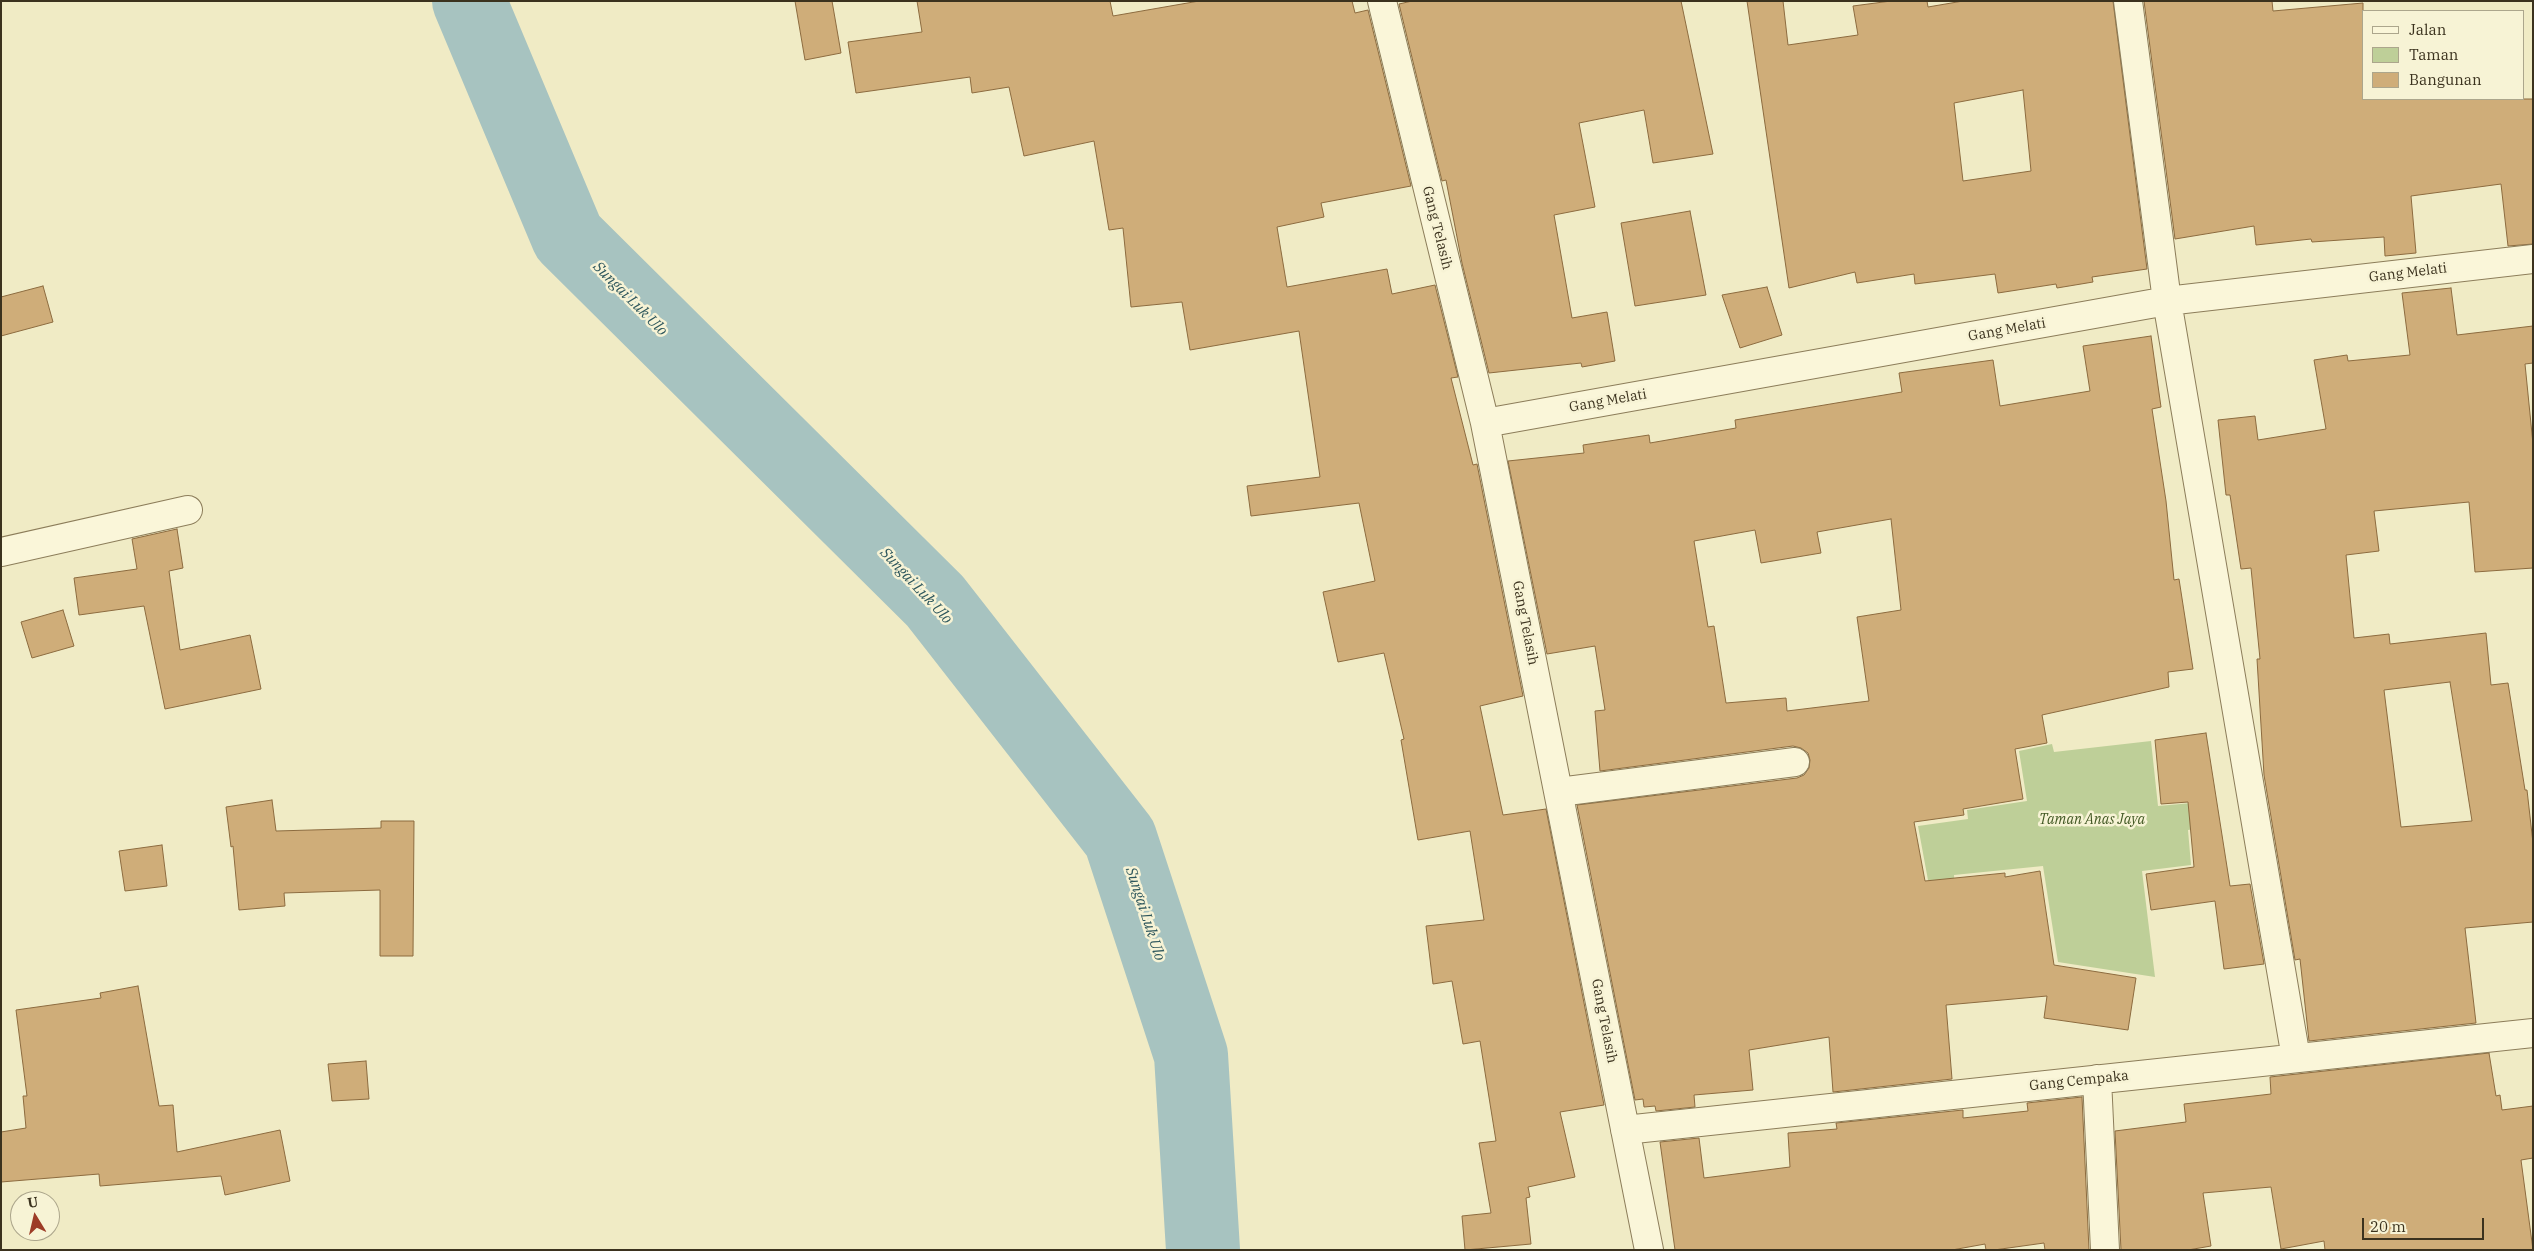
<!DOCTYPE html>
<style>
body{margin:0}
#map{position:relative;width:2534px;height:1251px;overflow:hidden;background:#f0ebc5;font-family:"IBM Plex Serif",serif}
canvas{display:block}
.frame{position:absolute;inset:0;border:2px solid #3b321e;pointer-events:none}
.legend{position:absolute;left:2362px;top:10px;width:162px;height:90px;box-sizing:border-box;background:#f7f3d5;border:1px solid #aca68c;margin:0;padding:6px 9px;list-style:none;font-size:15px;color:#3b321e}
.legend li{display:flex;align-items:center;gap:10px;height:25px}
.legend b{width:25px;border:1px solid #aca68c}
.north{position:absolute;left:10px;top:1191px;width:50px;height:50px;box-sizing:border-box;background:#f7f3d5;border:1px solid #aca68c;border-radius:50%;rotate:351deg;font-size:14px;font-weight:700;line-height:20px;text-align:center;color:#3b321e}
.north::after{content:'';display:block;margin:auto;width:18px;height:22px;background:#9d3c27;clip-path:polygon(50% 0,100% 100%,50% 72%,0 100%)}
.scale{position:absolute;left:2362px;top:1218px;width:122px;height:22px;box-sizing:border-box;border:2px solid #3b321e;border-top:0;padding-left:6px;font-size:15px;line-height:18px;white-space:nowrap;color:#3b321e;-webkit-text-stroke:4px #f7f3d5;paint-order:stroke}
</style>
<div id="map">
<canvas width="2534" height="1251"></canvas>
<div class="frame"></div>
<ul class="legend">
<li><b style="height:6px;background:#faf6d9"></b>Jalan</li>
<li><b style="height:14px;background:#becf98"></b>Taman</li>
<li><b style="height:14px;background:#cfad79"></b>Bangunan</li>
</ul>
<div class="north">U</div>
<div class="scale">20 m</div>
</div>
<script>
const context = document.querySelector('canvas').getContext('2d');
context.lineJoin = 'round';
function fillPath(path, color) {
  context.fillStyle = color;
  context.fill(path, 'evenodd');
}
function toPath(rows) {
  const path = new Path2D();
  for (const r of rows) {
    path.moveTo(r[0], r[1]);
    for (let i = 2; i < r.length; i += 2) path.lineTo(r[i], r[i + 1]);
  }
  return path;
}
function trace(path, color, width, dash) {
  context.strokeStyle = color;
  context.lineWidth = width;
  context.lineCap = dash ? 'butt' : 'round';
  context.setLineDash(dash || []);
  context.stroke(path);
}
function drawText(font, color, halo, rows, align = 'center') {
  context.font = font + ' "IBM Plex Serif",serif';
  context.lineWidth = 5;
  context.setLineDash([]);
  context.textBaseline = 'middle';
  context.strokeStyle = halo;
  context.fillStyle = color;
  for (const [text, x, y, turn = 0] of rows) {
    context.save();
    context.translate(x, y);
    context.rotate((+turn || 0) * Math.PI / 180);
    context.textAlign = isNaN(turn) ? turn : align;
    if (halo) context.strokeText(text, 0, 0);
    context.fillText(text, 0, 0);
    context.restore();
  }
}
fillPath(toPath([
 [2151,741,2158,806,2192,803,2195,829,2188,830,2191,865,2142,871,2155,977,2058,962,2043,866,1954,875,1955,889,1930,891,1918,826,1968,819,1967,810,2027,801,2019,751,2052,744,2054,752]
]), '#becf98');
trace(toPath([
 [469,1,568,237,935,601,1120,838,1191,1055,1203,1250]
]), '#a7c3c0', 74);
const building = toPath([
 [795,1,832,1,841,53,805,60,795,1],
 [917,1,1110,1,1113,16,1199,1,1352,1,1355,13,1368,10,1411,186,1321,203,1324,217,1277,227,1287,287,1387,269,1392,294,1435,285,1458,377,1451,378,1473,465,1477,464,1523,696,1480,706,1503,815,1546,809,1604,1105,1560,1112,1575,1177,1528,1187,1530,1197,1526,1198,1531,1244,1465,1250,1462,1216,1491,1213,1479,1143,1496,1141,1480,1041,1463,1044,1452,981,1433,984,1426,926,1484,920,1470,831,1418,840,1401,740,1404,739,1384,653,1338,662,1323,592,1375,581,1359,503,1251,516,1247,486,1320,477,1299,331,1190,350,1182,302,1131,307,1123,228,1109,230,1094,141,1024,156,1009,87,972,93,970,77,856,93,848,42,922,32,917,1],
 [1412,1,1681,1,1713,154,1653,163,1644,110,1579,123,1595,207,1554,215,1572,318,1607,312,1615,361,1582,367,1581,363,1489,373,1462,263,1446,180,1442,181,1399,4,1412,1],
 [1747,1,1783,1,1788,45,1858,35,1853,6,1891,1,1927,1,1928,7,1963,1,2113,1,2147,269,2092,277,2093,282,2057,288,2056,284,1998,293,1995,274,1915,284,1914,274,1857,283,1855,272,1789,288,1747,1],
 [2023,90,2031,171,1963,181,1954,103,2023,90],
 [2144,1,2272,1,2273,11,2363,3,2363,99,2533,99,2533,244,2508,246,2501,184,2411,196,2416,253,2385,256,2384,237,2312,242,2311,239,2256,245,2254,226,2175,239,2144,1],
 [1690,211,1706,295,1635,306,1621,223,1690,211],
 [43,286,53,322,1,336,1,297,43,286],
 [1767,287,1782,335,1740,348,1722,295,1767,287],
 [2451,288,2457,335,2533,326,2533,363,2525,364,2533,444,2533,568,2475,572,2469,502,2374,511,2379,551,2346,555,2354,638,2389,634,2390,644,2486,633,2491,685,2508,683,2525,790,2527,790,2533,843,2533,922,2465,928,2476,1023,2309,1041,2300,959,2295,960,2264,775,2257,659,2260,659,2251,568,2241,569,2230,495,2226,495,2218,420,2255,416,2258,440,2326,429,2314,360,2347,355,2348,361,2410,355,2402,293,2451,288],
 [2450,682,2472,821,2401,827,2384,690,2450,682],
 [2151,336,2161,407,2152,409,2166,501,2174,580,2179,579,2193,669,2168,672,2169,687,2042,715,2047,743,2015,749,2023,799,1963,809,1964,815,1914,822,1925,881,2005,873,2005,877,2040,871,2054,965,2136,978,2128,1030,2044,1018,2047,996,1946,1005,1952,1079,1833,1092,1829,1037,1749,1050,1753,1090,1694,1095,1695,1107,1656,1111,1655,1106,1644,1107,1643,1099,1635,1100,1577,805,1797,778,1804,775,1809,768,1810,760,1808,753,1801,748,1793,746,1600,771,1595,711,1605,710,1595,646,1547,654,1508,461,1584,453,1583,445,1649,435,1650,443,1736,428,1735,420,1902,392,1899,373,1993,360,2000,406,2090,391,2083,346,2151,336],
 [1891,519,1901,610,1857,617,1869,701,1787,711,1786,698,1726,703,1714,626,1708,627,1694,541,1755,530,1761,563,1821,553,1817,532,1891,519],
 [177,529,183,568,169,571,180,650,250,635,261,689,165,709,144,606,79,615,74,578,137,569,132,539,177,529],
 [63,610,74,646,32,658,21,622,63,610],
 [2206,733,2230,886,2250,884,2264,964,2224,969,2215,901,2151,910,2146,874,2194,867,2188,802,2161,804,2155,740,2206,733],
 [272,800,276,831,381,828,381,821,414,821,413,956,380,956,380,890,284,893,285,906,239,910,233,846,231,847,226,807,272,800],
 [162,845,167,886,125,891,119,851,162,845],
 [138,986,159,1106,173,1105,177,1152,280,1130,290,1181,225,1195,221,1176,100,1186,99,1174,1,1182,1,1132,26,1128,23,1096,27,1096,16,1010,101,998,100,993,138,986],
 [2489,1053,2496,1096,2500,1095,2502,1110,2533,1106,2533,1158,2521,1160,2533,1250,2325,1250,2324,1241,2281,1249,2271,1187,2203,1193,2211,1246,2188,1250,2121,1250,2115,1131,2186,1122,2184,1104,2271,1094,2270,1077,2489,1053],
 [366,1061,369,1099,332,1101,328,1064,366,1061],
 [2082,1097,2089,1250,2045,1250,2044,1243,1994,1250,1986,1250,1985,1244,1952,1250,1675,1250,1660,1142,1699,1138,1704,1178,1790,1167,1788,1133,1837,1129,1836,1123,1963,1110,1963,1118,2028,1111,2027,1103,2082,1097]
]);
fillPath(building, '#cfad79');
trace(building, '#8c6b3f', 1);
const minor = toPath([
 [1382,1,1485,423,1649,1250],
 [2128,1,2167,301,2296,1058],
 [1485,423,2167,301,2533,259],
 [1,552,188,510],
 [1559,792,1795,762],
 [2097,1079,2105,1250],
 [1625,1130,2533,1033]
]);
trace(minor, '#8c7d5a', 30);
trace(minor, '#faf6d9', 28);
drawText('14px', '#3b321e', '#f7f3d5', [
 ["Gang Telasih",1437,228,76],
 ["Gang Melati",2408,273,-7],
 ["Gang Melati",2007,330,-10],
 ["Gang Melati",1608,401,-10],
 ["Gang Telasih",1525,623,79],
 ["Gang Telasih",1604,1021,79],
 ["Gang Cempaka",2079,1081,-6]
]);
drawText('italic 14px', '#425824', '#f7f3d5', [
 ["Taman Anas Jaya",2092,820]
]);
drawText('italic 15px', '#2d565c', '#f7f3d5', [
 ["Sungai Luk Ulo",630,299,45],
 ["Sungai Luk Ulo",916,586,47],
 ["Sungai Luk Ulo",1145,914,72]
]);
</script>
